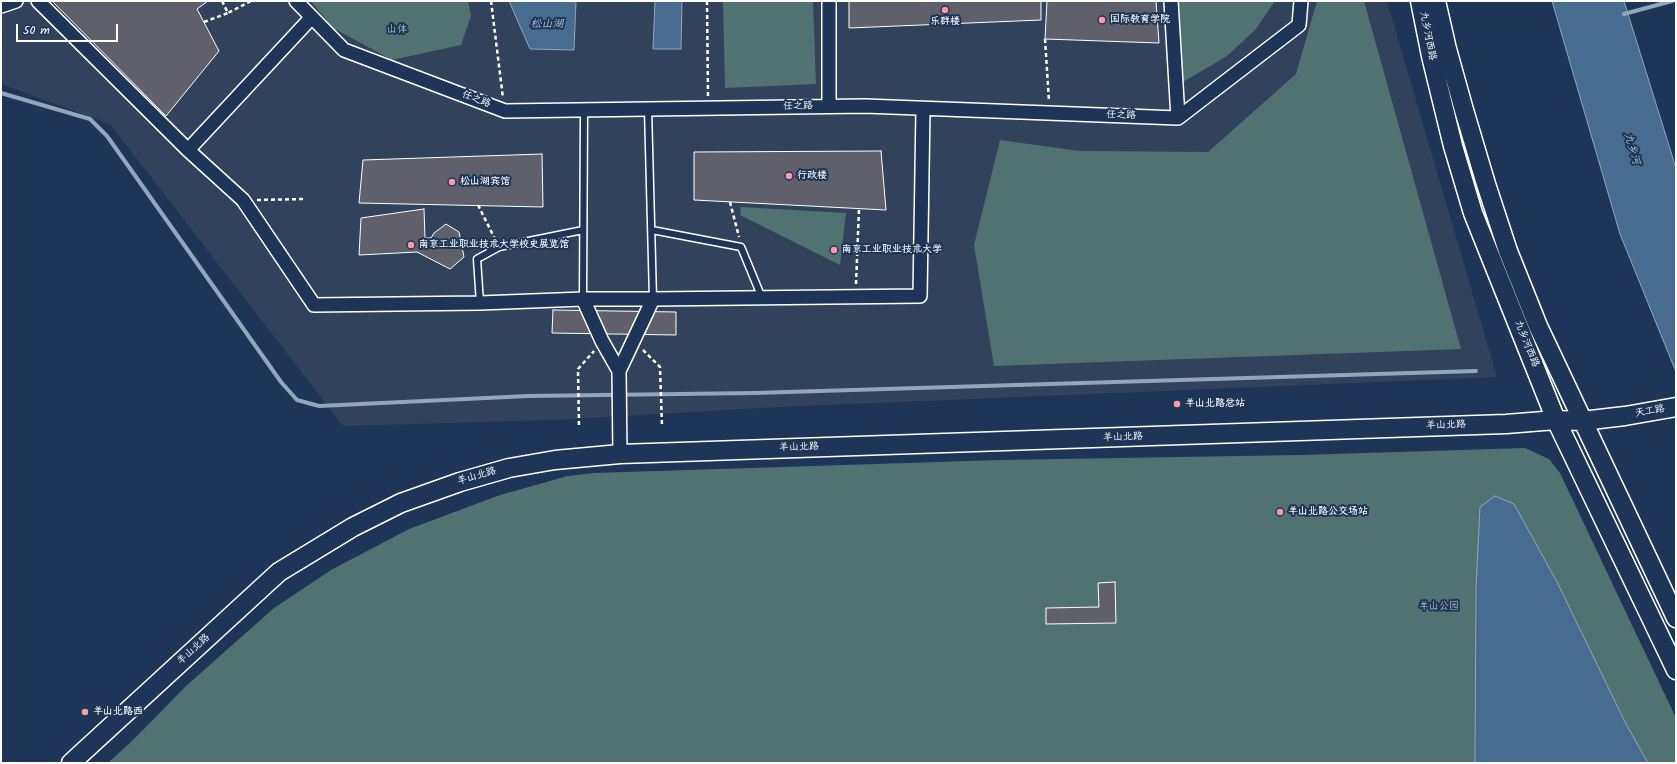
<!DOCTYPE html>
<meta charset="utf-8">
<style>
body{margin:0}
#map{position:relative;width:1677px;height:764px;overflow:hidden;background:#1d3557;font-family:Kalam,sans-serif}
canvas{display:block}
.frame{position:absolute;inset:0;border:2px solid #fff;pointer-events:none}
.scale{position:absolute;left:16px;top:24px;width:102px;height:18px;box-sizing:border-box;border:2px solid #fff;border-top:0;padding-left:5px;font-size:12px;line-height:14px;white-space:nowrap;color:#fff;-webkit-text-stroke:3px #1d3557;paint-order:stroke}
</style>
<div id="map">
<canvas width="1677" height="764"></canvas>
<div class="frame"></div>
<div class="scale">50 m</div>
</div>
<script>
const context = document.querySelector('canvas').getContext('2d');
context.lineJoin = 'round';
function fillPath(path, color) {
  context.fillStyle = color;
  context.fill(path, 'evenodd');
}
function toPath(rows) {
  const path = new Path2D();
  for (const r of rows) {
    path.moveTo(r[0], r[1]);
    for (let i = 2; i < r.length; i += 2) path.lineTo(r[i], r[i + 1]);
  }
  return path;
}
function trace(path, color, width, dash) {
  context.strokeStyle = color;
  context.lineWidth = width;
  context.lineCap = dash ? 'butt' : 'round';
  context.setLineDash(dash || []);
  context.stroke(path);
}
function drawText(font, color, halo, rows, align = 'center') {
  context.font = font + ' Kalam,"LXGW WenKai TC",sans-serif';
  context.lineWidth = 4;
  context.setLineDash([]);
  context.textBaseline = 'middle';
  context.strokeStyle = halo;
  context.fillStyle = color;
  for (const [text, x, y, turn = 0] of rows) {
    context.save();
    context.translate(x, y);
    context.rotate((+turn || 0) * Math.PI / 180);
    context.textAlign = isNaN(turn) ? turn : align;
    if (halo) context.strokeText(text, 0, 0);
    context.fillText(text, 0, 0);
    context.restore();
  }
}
fillPath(toPath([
 [1,1,1387,1,1497,377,780,407,554,420,343,426,110,124,1,84]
]), '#31425d');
fillPath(toPath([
 [311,1,468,1,471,16,461,45,392,60,333,28],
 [723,1,813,1,816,84,725,88],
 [1177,1,1275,1,1255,30,1227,56,1183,82],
 [1317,1,1364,1,1461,349,994,366,974,245,1000,140,1079,151,1208,152,1296,74],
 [741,207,846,213,840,265,740,215],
 [1525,448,1549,459,1560,473,1676,718,1676,763,108,763,133,740,186,686,274,608,331,570,409,529,500,495,568,476,594,473,1000,460,1300,455]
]), '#507271');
const water = toPath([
 [509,1,576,1,574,50,530,49,509,1],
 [655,1,682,1,681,49,653,49,655,1],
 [1552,1,1624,1,1676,168,1676,372,1620,234,1552,1],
 [1495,496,1514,504,1557,582,1625,722,1648,763,1475,763,1476,587,1480,507,1495,496]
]);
fillPath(water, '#476c8f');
trace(water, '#91a7bc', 1);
trace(toPath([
 [1624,14,1672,1],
 [1,93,90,119,107,136,281,382,297,400,319,406,528,396,754,393,1476,371]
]), '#91a7bc', 4);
const building = toPath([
 [52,1,208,1,197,9,219,51,166,116,52,1],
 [849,1,1041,1,1041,20,849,28,849,1],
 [1047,1,1156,1,1159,43,1045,39,1047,1],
 [881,151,886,210,694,200,694,152,881,151],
 [542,154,543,207,359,203,363,160,542,154],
 [424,209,425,238,431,238,434,233,446,224,459,232,464,257,450,269,417,252,359,255,361,218,424,209],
 [553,310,676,312,676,335,552,333,553,310],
 [1115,582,1116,623,1046,624,1046,608,1099,607,1098,583,1115,582]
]);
fillPath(building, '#60606a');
trace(building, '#fff', 1);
const lane = toPath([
 [648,109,653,299],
 [652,230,741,247,762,298],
 [583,299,584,110],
 [480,303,477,259,499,247,583,230]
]);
const street = toPath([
 [38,1,188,150,243,200,314,305,480,303,583,299,653,299,920,296,923,109],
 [296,1,344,50,505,111,865,106,1178,118,1299,25,1301,1],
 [829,1,829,106],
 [1171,1,1178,118],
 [1,6,16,1],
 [188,150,312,17],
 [583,299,602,341,619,371],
 [620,454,619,371,653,299]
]);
const secondary = toPath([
 [1420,1,1431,56,1453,146,1473,213,1556,420,1676,670],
 [1436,1,1447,49,1464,110,1486,184,1508,251,1538,326,1676,618],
 [71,763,279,572,353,527,401,503,460,482,509,468,555,460,620,454,1506,424,1556,420,1582,421,1625,416,1676,407]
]);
trace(lane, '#fff', 9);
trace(street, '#fff', 16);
trace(secondary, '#fff', 21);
trace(toPath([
 [222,1,228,13,251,1],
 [491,1,503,98],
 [707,1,708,96],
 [204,22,228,13],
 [1045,39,1049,101],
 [257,200,303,199],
 [730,202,739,237],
 [478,205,495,239],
 [856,284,859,209],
 [643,350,660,367,662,426],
 [579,425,578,369,594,351]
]), '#fff', 2.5, [4, 3]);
trace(lane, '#1d3557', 6);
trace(street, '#1d3557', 13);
trace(secondary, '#1d3557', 18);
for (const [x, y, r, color] of [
 [945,10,4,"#ff9aa2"],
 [1102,20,4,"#ff9aa2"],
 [789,176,4,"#ff9aa2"],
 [452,182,4,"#ff9aa2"],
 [411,245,4,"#ff9aa2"],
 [834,250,4,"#ff9aa2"],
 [1177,404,4,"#ff9aa2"],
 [1280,512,4,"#ff9aa2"],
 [85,712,4,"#ff9aa2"]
]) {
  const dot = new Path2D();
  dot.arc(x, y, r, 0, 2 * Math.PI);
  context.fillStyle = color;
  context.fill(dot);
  trace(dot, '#1d3557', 1.5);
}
drawText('bold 10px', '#fff', '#1d3557', [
 ["国际教育学院",1110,20],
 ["乐群楼",945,22,"center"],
 ["行政楼",797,176],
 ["松山湖宾馆",460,182],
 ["南京工业职业技术大学校史展览馆",419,245],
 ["南京工业职业技术大学",842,250],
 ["羊山北路总站",1185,404],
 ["羊山北路公交场站",1288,512],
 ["羊山北路西",93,712]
], 'left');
drawText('10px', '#b0c0bf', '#1d3557', [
 ["山体",397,30],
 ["羊山公园",1439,607]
]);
drawText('10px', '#fff', '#1d3557', [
 ["九乡河西路",1427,36,79],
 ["任之路",476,100,21],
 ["任之路",798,107,-1],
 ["任之路",1121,116,2],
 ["九乡河西路",1526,344,68],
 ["天工路",1650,412,-10],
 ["羊山北路",1446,426,-2],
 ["羊山北路",1123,438,-2],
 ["羊山北路",799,448,-2],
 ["羊山北路",477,477,-16],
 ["羊山北路",194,650,-42]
]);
drawText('italic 11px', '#b5c4d2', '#1d3557', [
 ["松山湖",547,25],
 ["九乡河",1631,149,73]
]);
</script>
